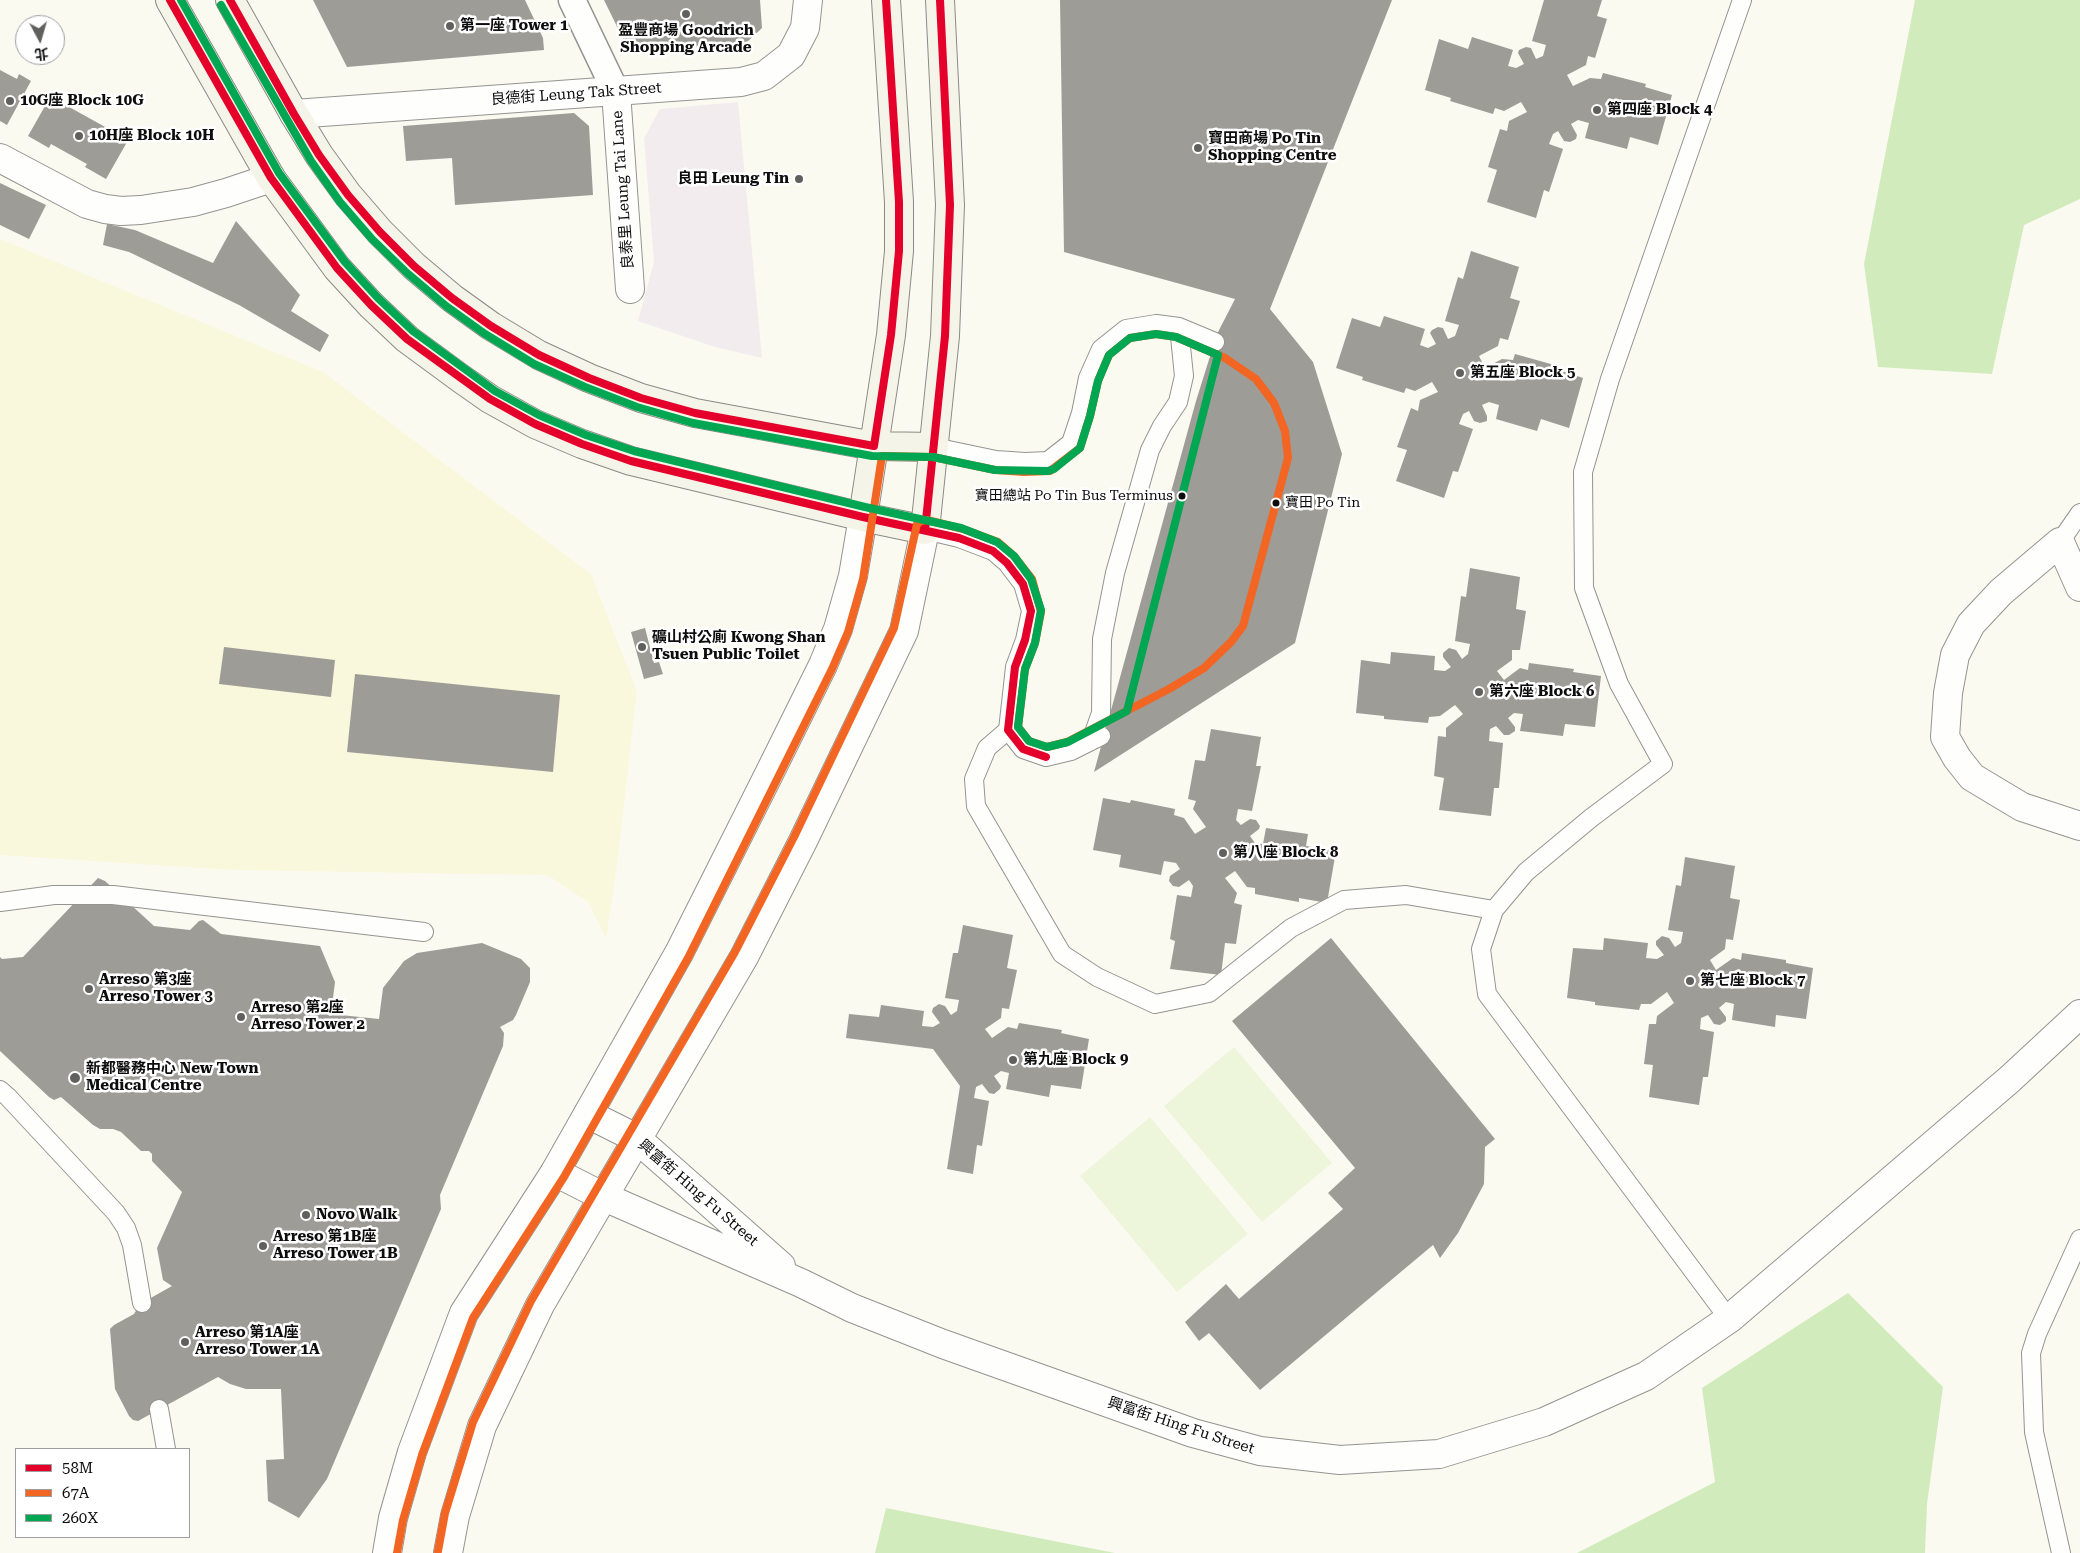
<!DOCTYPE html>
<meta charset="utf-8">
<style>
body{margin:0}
#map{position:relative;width:2080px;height:1553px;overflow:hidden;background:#fbfaf1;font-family:"Roboto Serif","Noto Sans TC",serif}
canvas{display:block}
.legend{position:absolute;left:15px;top:1448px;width:175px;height:90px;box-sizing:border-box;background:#fff;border:1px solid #9e9e9e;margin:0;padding:6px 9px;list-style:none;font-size:15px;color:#0d0d0d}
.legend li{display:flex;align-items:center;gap:10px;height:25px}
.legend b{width:25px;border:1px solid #9e9e9e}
.north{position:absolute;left:15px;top:15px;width:50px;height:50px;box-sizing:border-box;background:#fff;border:1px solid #9e9e9e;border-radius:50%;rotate:174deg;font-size:14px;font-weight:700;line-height:20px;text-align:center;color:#0d0d0d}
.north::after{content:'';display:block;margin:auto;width:18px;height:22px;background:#60605d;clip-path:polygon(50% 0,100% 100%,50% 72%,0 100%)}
</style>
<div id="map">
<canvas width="2080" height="1553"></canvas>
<ul class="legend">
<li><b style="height:6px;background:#e4002b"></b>58M</li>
<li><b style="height:6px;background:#f26522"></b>67A</li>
<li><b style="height:6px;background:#00a651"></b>260X</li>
</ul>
<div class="north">北</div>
</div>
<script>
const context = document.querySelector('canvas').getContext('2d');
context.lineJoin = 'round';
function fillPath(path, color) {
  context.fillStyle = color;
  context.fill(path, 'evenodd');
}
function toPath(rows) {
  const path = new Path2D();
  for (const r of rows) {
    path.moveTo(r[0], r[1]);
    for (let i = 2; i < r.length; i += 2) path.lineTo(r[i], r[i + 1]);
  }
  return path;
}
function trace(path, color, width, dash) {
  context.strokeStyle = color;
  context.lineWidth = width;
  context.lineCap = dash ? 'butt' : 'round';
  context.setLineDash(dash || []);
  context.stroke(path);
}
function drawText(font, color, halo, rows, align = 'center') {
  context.font = font + ' "Roboto Serif","Noto Sans TC",serif';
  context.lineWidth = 5;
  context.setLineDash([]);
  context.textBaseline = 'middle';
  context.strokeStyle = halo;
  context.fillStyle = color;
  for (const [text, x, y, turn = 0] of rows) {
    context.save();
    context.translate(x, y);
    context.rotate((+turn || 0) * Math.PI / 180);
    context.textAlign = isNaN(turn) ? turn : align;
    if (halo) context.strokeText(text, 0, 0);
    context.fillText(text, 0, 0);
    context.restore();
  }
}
fillPath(toPath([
 [738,102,762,358,715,347,638,321,654,262,644,138,660,109]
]), '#f3ecef');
fillPath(toPath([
 [0,239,323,372,591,574,637,691,617,866,606,938,588,902,547,875,232,870,0,855]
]), '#f9f8dc');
fillPath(toPath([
 [1915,0,2080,0,2080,199,2024,225,1992,374,1878,367,1864,264],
 [1848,1293,1943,1387,1927,1504,1925,1553,1577,1553,1715,1482,1702,1388],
 [886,1508,1115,1553,875,1553]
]), '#d2ebbd');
fillPath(toPath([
 [1234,1047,1332,1163,1262,1222,1164,1106],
 [1150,1117,1248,1234,1177,1292,1080,1176]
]), '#edf6da');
fillPath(toPath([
 [313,0,525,0,543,38,544,50,347,67],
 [604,0,760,0,762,28,746,43,629,51],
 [1060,0,1392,0,1270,309,1313,362,1342,454,1295,643,1094,772,1196,401,1217,334,1235,299,1064,252],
 [1544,0,1602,0,1597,16,1607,19,1595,58,1588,56,1586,65,1567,75,1573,86,1590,78,1601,79,1603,73,1646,84,1645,87,1672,95,1658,145,1630,137,1627,149,1585,138,1589,123,1578,120,1571,124,1577,135,1576,139,1570,142,1564,141,1558,131,1553,134,1549,144,1563,149,1549,192,1544,190,1536,218,1487,202,1497,170,1488,167,1500,129,1507,131,1509,121,1527,112,1521,102,1504,111,1495,108,1493,114,1450,101,1451,98,1425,90,1439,39,1468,49,1472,37,1513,50,1508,66,1516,68,1524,64,1518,53,1519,50,1526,47,1531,48,1536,59,1543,56,1546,45,1532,41],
 [0,70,17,79,19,74,31,81,7,125,0,121],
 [53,92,65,99,62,103,116,133,119,129,131,135,106,179,85,167,87,164,51,144,49,148,28,136],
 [574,113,589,126,593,195,455,205,452,158,406,161,403,126],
 [0,183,46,205,29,239,0,225],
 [236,221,300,295,291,311,329,335,320,352,239,305,129,252,103,245,107,224,135,230,213,263],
 [1471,251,1519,267,1510,298,1520,301,1508,340,1500,338,1498,346,1479,356,1485,368,1502,359,1513,360,1515,354,1558,366,1557,369,1583,378,1569,428,1541,419,1537,431,1496,419,1499,405,1489,402,1482,405,1487,416,1487,421,1480,423,1474,421,1469,411,1463,414,1459,424,1473,429,1458,472,1453,471,1444,498,1396,481,1407,450,1397,447,1411,408,1418,411,1420,400,1438,392,1432,382,1415,391,1406,388,1404,393,1362,380,1363,377,1336,368,1352,318,1380,327,1384,316,1425,329,1420,345,1428,348,1436,344,1430,333,1432,330,1438,327,1443,328,1448,339,1455,336,1459,325,1445,321,1458,277,1463,279],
 [1470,568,1520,577,1516,609,1526,611,1520,650,1512,650,1512,660,1497,671,1504,680,1520,668,1528,670,1529,663,1574,669,1573,672,1601,676,1595,727,1565,724,1563,736,1520,731,1523,714,1514,713,1508,718,1515,727,1515,731,1509,735,1504,735,1496,726,1490,729,1489,741,1503,743,1499,788,1494,788,1491,816,1439,810,1444,778,1434,776,1438,736,1446,737,1446,728,1463,714,1455,705,1440,716,1429,717,1428,723,1384,719,1384,716,1356,713,1361,660,1390,664,1391,652,1435,656,1434,670,1445,671,1451,667,1443,657,1443,653,1449,648,1456,650,1462,659,1468,654,1470,644,1455,641,1461,596,1466,597],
 [645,628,654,663,659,662,663,674,644,679,631,632],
 [224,647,335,660,331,697,219,684],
 [355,674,560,695,553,772,347,752],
 [1211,729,1261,737,1256,766,1261,766,1252,811,1238,809,1236,820,1241,825,1250,819,1256,820,1260,826,1259,829,1250,836,1255,843,1263,844,1266,828,1308,834,1306,846,1336,851,1327,903,1299,898,1299,902,1255,894,1255,888,1247,887,1235,871,1225,878,1237,893,1234,903,1242,905,1236,944,1225,943,1221,975,1170,969,1175,941,1170,939,1177,895,1191,897,1193,886,1189,880,1179,887,1173,886,1169,881,1170,876,1180,869,1176,863,1164,861,1161,875,1119,867,1121,855,1093,850,1103,798,1130,803,1131,800,1175,809,1174,815,1184,818,1195,834,1206,827,1193,809,1196,801,1188,799,1195,760,1205,761],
 [1685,857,1735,866,1730,898,1740,900,1733,940,1726,939,1725,949,1710,960,1716,970,1733,958,1741,960,1742,953,1786,960,1786,963,1813,968,1806,1019,1776,1015,1775,1027,1732,1020,1734,1004,1726,1002,1719,1008,1726,1017,1726,1021,1720,1025,1714,1024,1708,1015,1701,1018,1700,1029,1714,1032,1708,1077,1703,1077,1699,1105,1649,1097,1653,1065,1644,1064,1649,1024,1656,1024,1657,1016,1674,1003,1667,992,1651,1004,1641,1004,1639,1010,1595,1005,1595,1002,1567,998,1573,948,1603,950,1604,938,1648,943,1646,958,1657,959,1664,955,1656,945,1656,941,1662,936,1669,938,1675,947,1681,943,1683,932,1668,930,1676,885,1681,886],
 [98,878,105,881,154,926,190,930,199,921,203,920,221,934,320,946,335,982,331,1014,379,1019,383,988,404,961,417,953,482,943,521,959,530,968,530,982,516,1015,513,1020,500,1027,504,1033,503,1046,440,1195,441,1209,327,1479,299,1518,268,1501,266,1460,284,1459,281,1389,246,1389,230,1384,218,1377,138,1421,133,1420,129,1416,115,1389,110,1329,114,1325,134,1314,140,1304,172,1286,163,1280,157,1248,182,1192,152,1161,152,1154,149,1151,141,1151,121,1132,113,1129,100,1129,93,1125,61,1097,54,1100,49,1097,0,1051,0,957,2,959,23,957],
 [963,925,1013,935,1007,968,1017,970,1009,1009,1002,1008,1001,1018,985,1029,992,1038,1008,1027,1017,1029,1019,1023,1062,1030,1061,1033,1089,1039,1081,1089,1051,1085,1049,1097,1006,1089,1009,1073,1001,1071,994,1076,1001,1086,1000,1089,994,1094,989,1093,982,1084,976,1087,974,1098,989,1101,982,1146,977,1145,973,1174,947,1169,960,1086,933,1049,846,1038,849,1014,879,1017,881,1005,924,1011,922,1026,933,1027,940,1023,932,1012,933,1008,939,1004,945,1006,951,1015,957,1011,959,1000,945,998,953,953,958,953],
 [1331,938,1495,1139,1485,1147,1484,1184,1458,1233,1440,1258,1433,1245,1260,1390,1209,1333,1199,1341,1185,1322,1226,1284,1239,1299,1343,1209,1328,1193,1355,1168,1232,1021]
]), '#9e9c97');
const service = toPath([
 [934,447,996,460,1025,462,1048,461,1071,443,1081,413,1088,378,1101,349,1126,329,1156,324,1179,327,1215,342],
 [925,530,959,538,993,551,1007,563,1023,584,1031,611,1025,640,1015,667,1008,730,1023,749,1046,757,1071,751,1101,736],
 [2060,542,2080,513],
 [1008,730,987,748,974,779,976,806,1062,954,1097,977,1155,1004,1209,993,1291,928,1344,900,1406,895,1494,910],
 [1091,741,1101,713,1102,639,1115,573,1150,450,1162,426,1178,402,1184,376,1179,327],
 [0,902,54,895,113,895,424,932],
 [0,1090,8,1097,116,1213,126,1228,132,1245,142,1303],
 [1729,1319,1487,994,1481,949,1494,910,1526,872,1591,818,1663,764,1619,684,1584,588,1583,472,1610,379,1742,0],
 [159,1409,166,1449],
 [2061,1553,2034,1432,2031,1353,2037,1334,2080,1239]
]);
const pedestrian = toPath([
 [572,0,616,92]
]);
const minor = toPath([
 [616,92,630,289],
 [294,114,741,82,764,76,791,55,805,28,808,0],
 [0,158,87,204,105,209,121,211,141,210,193,202,226,193,271,178],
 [2080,587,2060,542,2001,592,1971,624,1955,655,1948,693,1945,737,1957,758,1972,777,2022,807,2080,826],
 [588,1114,636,1138,781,1266],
 [555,1172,602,1196,801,1283,852,1308,943,1344,1193,1433,1260,1451,1340,1460,1439,1454,1544,1422,1646,1376,1729,1319,2010,1079,2080,1014]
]);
const tertiary = toPath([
 [387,1553,393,1518,412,1452,464,1313,555,1172,679,953,769,774,823,665,838,629,853,576,863,517],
 [448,1553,455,1516,482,1426,540,1305,744,957,803,841,904,631,925,530]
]);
const secondary = toPath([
 [170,0,271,178,337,268,371,305,407,339,460,378,490,399,535,424,582,444,631,461,863,517,925,530,945,336,950,205,940,0],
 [230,0,294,114,319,155,348,195,380,232,414,266,452,298,491,326,539,355,589,378,641,398,695,413,874,446,934,447],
 [863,517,891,335,899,251,899,202,886,0]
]);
trace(service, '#949490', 20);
trace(pedestrian, '#949490', 29);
trace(minor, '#949490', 30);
trace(tertiary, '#949490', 30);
trace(secondary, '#8b8a86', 30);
trace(service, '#fefefd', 18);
trace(pedestrian, '#fefefd', 26);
trace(minor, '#fefefd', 28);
trace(tertiary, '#fefefd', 28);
trace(secondary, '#f5f4e8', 28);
trace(toPath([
 [170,0,271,178,337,268,371,305,407,339,490,399,535,424,582,444,631,461,863,517,959,538,993,551,1007,563,1023,584,1031,611,1025,640,1015,667,1008,730,1023,749,1046,757],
 [230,0,294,114,319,155,348,195,380,232,414,266,452,298,491,326,539,355,589,378,641,398,695,413,874,446,891,335,899,251,899,202,886,0],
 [925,530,945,336,950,205,940,0]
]), '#e4002b', 8);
trace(toPath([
 [397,1553,403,1520,422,1455,473,1318,564,1177,688,958,832,669,848,632,863,579,882,456,933,457,995,470,1024,472,1050,471,1080,448,1090,416,1098,381,1109,355,1130,338,1156,334,1176,337,1225,358,1256,379,1274,403,1285,431,1288,458,1243,626,1231,642,1204,668,1169,689,1067,742,1047,747,1029,741,1018,727,1025,669,1035,643,1041,612,1032,579,1014,556,998,542,963,529,927,520,921,521,917,524,894,628,794,837,735,952,531,1301,473,1422,445,1513,438,1551]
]), '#f26522', 8);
trace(toPath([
 [181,0,279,173,345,262,378,298,413,331,495,391,539,415,586,435,634,451,865,507,961,528,997,542,1014,556,1031,579,1041,610,1035,643,1025,669,1018,727,1029,741,1047,747,1068,742,1127,711,1218,355,1176,337,1156,334,1130,338,1109,355,1098,381,1090,416,1080,448,1054,469,1048,471,995,470,933,457,872,456,693,423,637,407,585,387,534,364,485,334,446,306,407,273,372,239,340,202,311,161,221,5]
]), '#00a651', 8);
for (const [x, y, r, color] of [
 [686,14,5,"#60605d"],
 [450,26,5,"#60605d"],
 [10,101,5,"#60605d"],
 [1597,110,5,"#60605d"],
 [79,136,5,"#60605d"],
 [1198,148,5,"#60605d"],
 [799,179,5,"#60605d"],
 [1460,373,5,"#60605d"],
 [1182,496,4.5,"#0d0d0d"],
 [1276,503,4.5,"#0d0d0d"],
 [642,647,5,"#60605d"],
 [1479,692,5,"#60605d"],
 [1223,853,5,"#60605d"],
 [1690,981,5,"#60605d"],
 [89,989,5,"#60605d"],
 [241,1017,5,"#60605d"],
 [1013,1060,5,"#60605d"],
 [75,1078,6,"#60605d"],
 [306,1215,5,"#60605d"],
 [263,1246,5,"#60605d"],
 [185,1342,5,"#60605d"]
]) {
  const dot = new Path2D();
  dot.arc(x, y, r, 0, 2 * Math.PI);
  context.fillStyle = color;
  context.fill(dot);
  trace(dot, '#fff', 2);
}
drawText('14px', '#0d0d0d', '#fff', [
 ["寶田總站 Po Tin Bus Terminus",1173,496],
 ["寶田 Po Tin",1285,503,"left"]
], 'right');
drawText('bold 15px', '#0d0d0d', '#fff', [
 ["第一座 Tower 1",460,26],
 ["盈豐商場 Goodrich",686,31,"center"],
 ["Shopping Arcade",686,48,"center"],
 ["10G座 Block 10G",20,101],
 ["第四座 Block 4",1607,110],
 ["10H座 Block 10H",89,136],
 ["寶田商場 Po Tin",1208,139],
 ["Shopping Centre",1208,156],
 ["良田 Leung Tin",789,179,"right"],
 ["第五座 Block 5",1470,373],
 ["礦山村公廁 Kwong Shan",652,638],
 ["Tsuen Public Toilet",652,655],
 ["第六座 Block 6",1489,692],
 ["第八座 Block 8",1233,853],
 ["Arreso 第3座",99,980],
 ["Arreso Tower 3",99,997],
 ["第七座 Block 7",1700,981],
 ["Arreso 第2座",251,1008],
 ["Arreso Tower 2",251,1025],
 ["第九座 Block 9",1023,1060],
 ["新都醫務中心 New Town",86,1069],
 ["Medical Centre",86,1086],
 ["Novo Walk",316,1215],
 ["Arreso 第1B座",273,1237],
 ["Arreso Tower 1B",273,1254],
 ["Arreso 第1A座",195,1333],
 ["Arreso Tower 1A",195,1350]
], 'left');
drawText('15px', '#0d0d0d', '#fff', [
 ["良德街 Leung Tak Street",576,94,-4],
 ["良泰里 Leung Tai Lane",623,190,-94],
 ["興富街 Hing Fu Street",698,1193,41],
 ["興富街 Hing Fu Street",1181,1426,18]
]);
</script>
